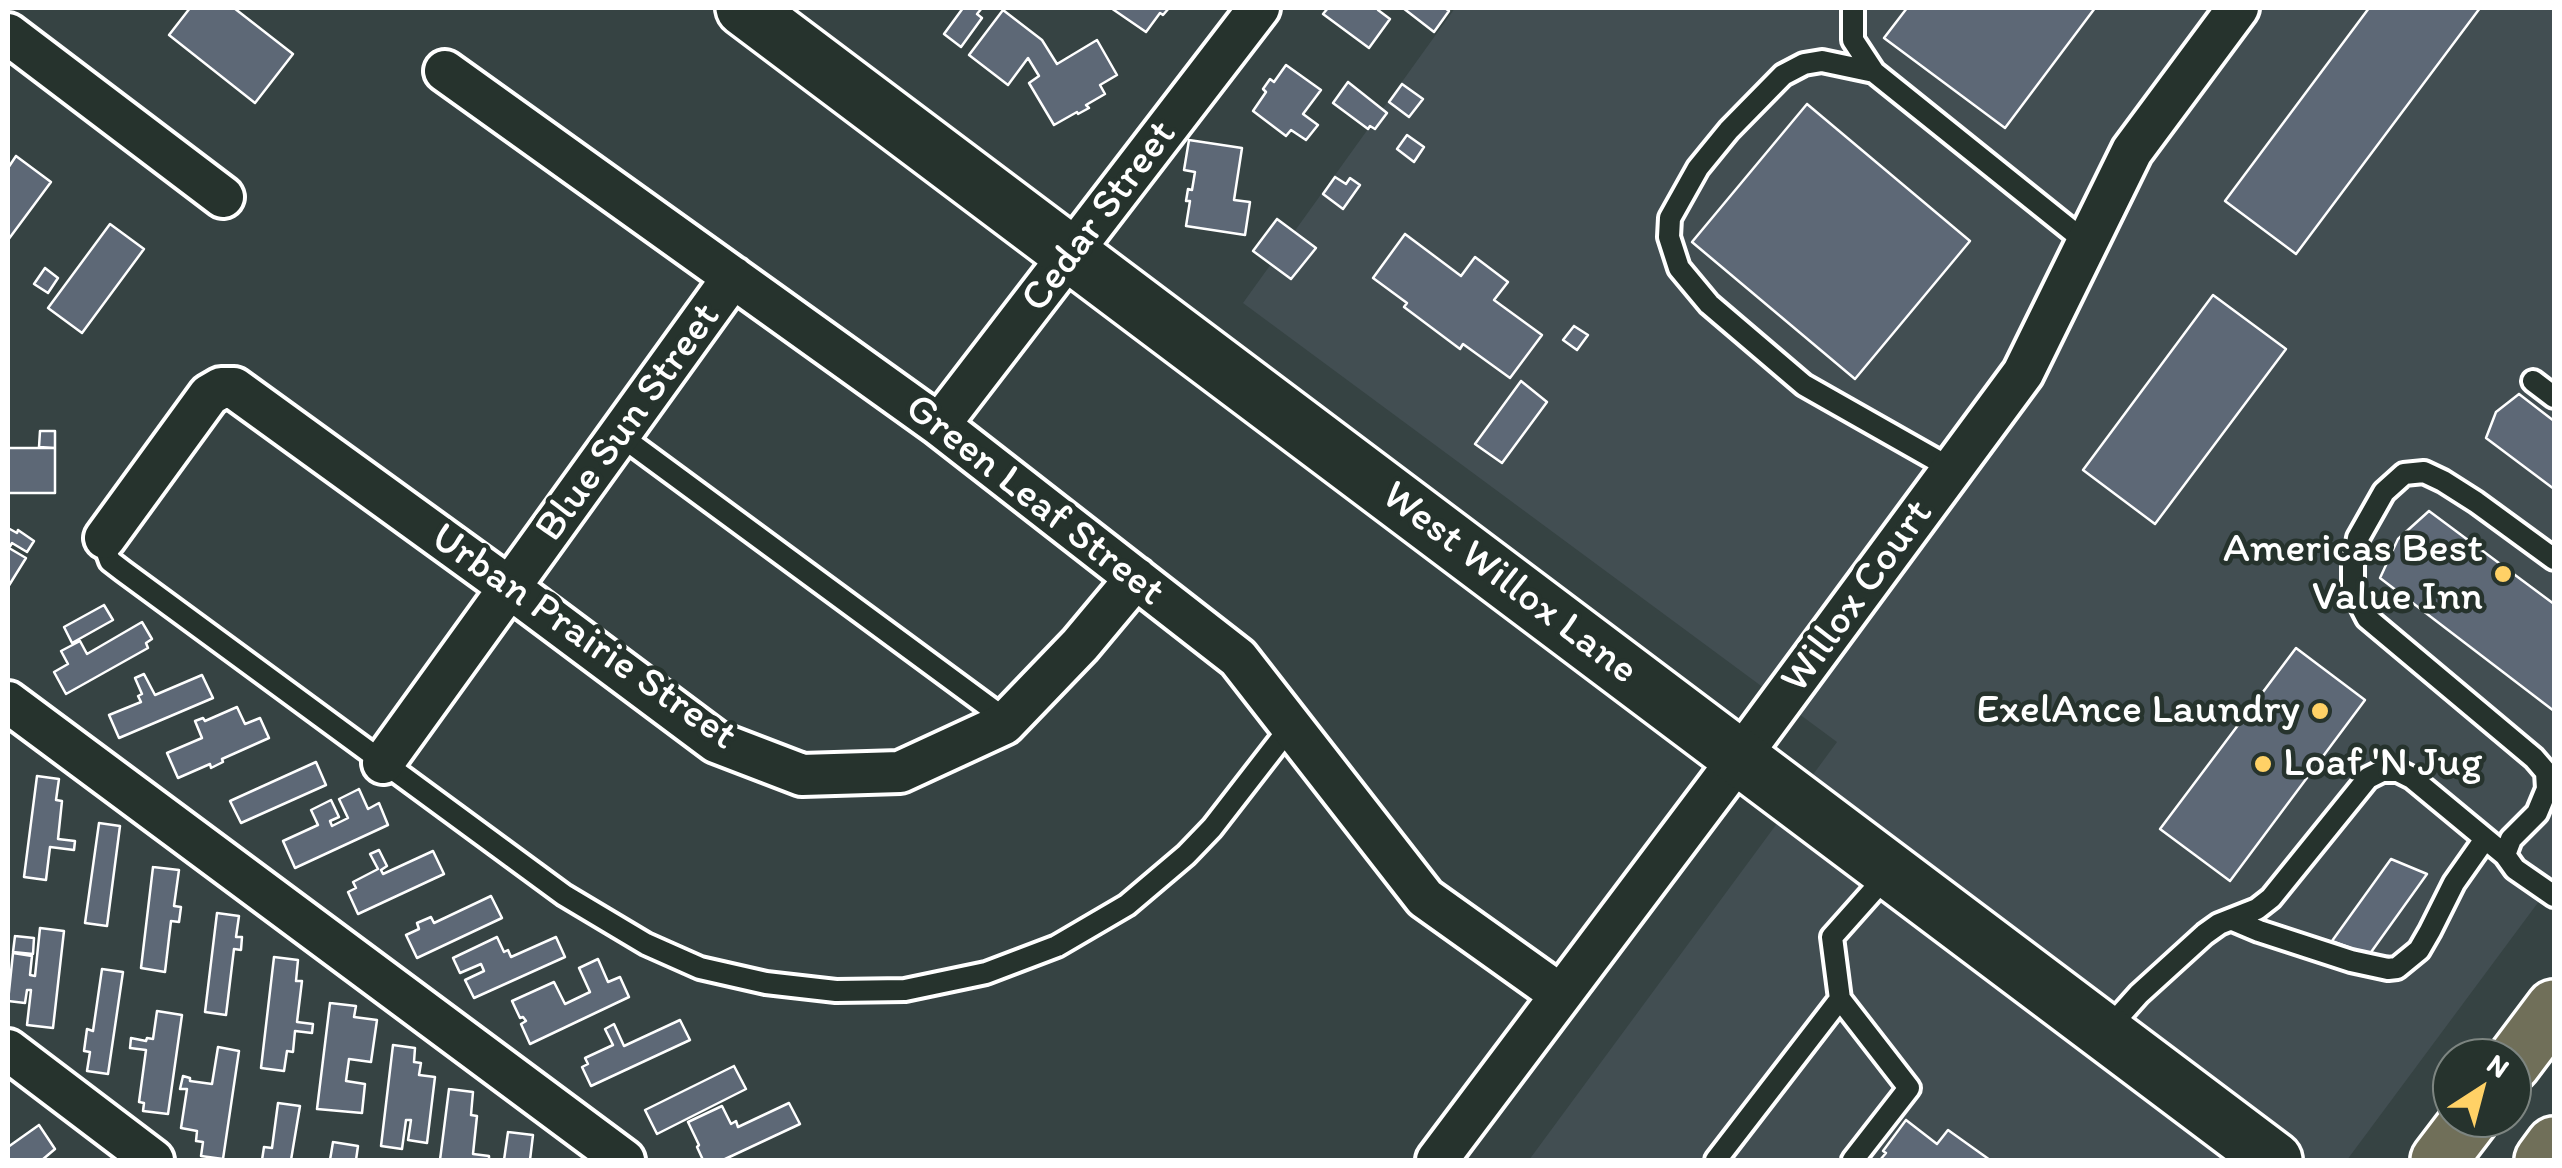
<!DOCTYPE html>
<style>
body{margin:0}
#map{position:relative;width:2562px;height:1168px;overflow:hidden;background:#364343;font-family:Itim,sans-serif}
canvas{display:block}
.frame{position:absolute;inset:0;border:10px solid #fff;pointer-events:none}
.north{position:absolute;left:2432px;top:1038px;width:100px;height:100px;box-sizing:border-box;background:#26332d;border:2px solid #7d8581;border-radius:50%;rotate:36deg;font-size:28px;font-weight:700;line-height:40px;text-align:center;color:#fff}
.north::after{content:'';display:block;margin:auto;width:35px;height:45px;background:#ffd166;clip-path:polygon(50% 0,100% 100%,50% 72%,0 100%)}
</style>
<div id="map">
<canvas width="2562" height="1168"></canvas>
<div class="frame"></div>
<div class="north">N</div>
</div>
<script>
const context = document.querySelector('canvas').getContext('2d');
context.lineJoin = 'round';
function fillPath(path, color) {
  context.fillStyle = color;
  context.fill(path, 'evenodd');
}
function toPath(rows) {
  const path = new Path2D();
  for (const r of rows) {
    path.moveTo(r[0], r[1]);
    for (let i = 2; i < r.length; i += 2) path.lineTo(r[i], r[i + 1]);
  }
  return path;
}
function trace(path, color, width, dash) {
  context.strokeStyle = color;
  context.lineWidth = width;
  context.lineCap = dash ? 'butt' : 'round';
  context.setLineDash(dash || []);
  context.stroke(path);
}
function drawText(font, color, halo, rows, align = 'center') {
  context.font = font + ' Itim,sans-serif';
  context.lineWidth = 9;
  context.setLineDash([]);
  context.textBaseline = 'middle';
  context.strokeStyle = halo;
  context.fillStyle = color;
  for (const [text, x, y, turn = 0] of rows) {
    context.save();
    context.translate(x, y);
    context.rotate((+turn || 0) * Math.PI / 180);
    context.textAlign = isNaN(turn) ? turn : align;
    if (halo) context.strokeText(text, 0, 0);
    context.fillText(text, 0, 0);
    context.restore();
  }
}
fillPath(toPath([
 [1455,8,2554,8,2554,881,2347,1160,1529,1160,1837,742,1243,303]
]), '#424e52');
const building = toPath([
 [190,8,234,8,293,54,255,103,169,35,190,8],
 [963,8,982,8,977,14,982,18,961,47,944,34,963,8],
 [1111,8,1169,8,1163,15,1160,13,1146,32,1111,8],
 [1328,8,1380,8,1378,10,1390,19,1369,48,1323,14,1328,8],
 [1403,8,1445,8,1449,11,1434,32,1403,8],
 [1907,8,2095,8,2005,128,1884,38,1907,8],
 [2369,8,2480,8,2296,254,2225,201,2369,8],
 [1003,10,1042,40,1057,64,1097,40,1117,75,1100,85,1105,94,1086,105,1089,108,1078,114,1077,112,1054,125,1029,83,1039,76,1028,58,1008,85,969,55,1003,10],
 [1286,65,1321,90,1303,114,1318,125,1306,140,1291,130,1286,136,1253,111,1266,92,1263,89,1270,79,1274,82,1286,65],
 [1348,82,1387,113,1375,129,1370,126,1368,129,1333,103,1348,82],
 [1402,84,1423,99,1409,117,1389,102,1402,84],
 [1807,104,1970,241,1855,379,1692,242,1807,104],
 [1407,135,1424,147,1414,162,1397,149,1407,135],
 [1189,140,1242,148,1234,200,1250,202,1245,235,1186,226,1190,201,1186,201,1188,189,1192,190,1195,172,1184,170,1189,140],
 [16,156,51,182,8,240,8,168,16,156],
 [1335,177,1346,184,1350,178,1360,185,1343,209,1323,194,1335,177],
 [1277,219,1316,248,1291,279,1253,251,1277,219],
 [110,224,144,249,82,333,48,308,110,224],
 [1405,234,1461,276,1475,257,1508,282,1494,300,1542,335,1510,378,1463,344,1460,349,1404,307,1407,303,1373,278,1405,234],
 [45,268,58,278,48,293,34,284,45,268],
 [2213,295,2286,349,2155,524,2083,470,2213,295],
 [1574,326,1588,335,1577,350,1563,340,1574,326],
 [1521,381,1547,402,1502,463,1475,444,1521,381],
 [2519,394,2554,421,2554,489,2486,438,2496,412,2519,394],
 [40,431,55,431,55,448,39,447,40,431],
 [8,448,55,448,55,493,8,493,8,448],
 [2429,511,2554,604,2554,711,2380,578,2398,539,2429,511],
 [8,528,17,533,18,530,34,541,27,552,12,543,9,548,26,558,8,587,8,528],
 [104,605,113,620,72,643,64,627,104,605],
 [142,622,152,639,146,643,148,648,66,694,54,672,68,664,61,651,80,641,87,654,142,622],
 [2296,648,2365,700,2230,881,2160,829,2296,648],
 [144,674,155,695,202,675,213,698,119,738,109,715,141,702,138,696,142,694,135,678,144,674],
 [237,707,245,724,260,718,269,738,222,759,223,762,211,768,210,764,178,778,167,753,202,738,195,721,203,718,205,721,237,707],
 [316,762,326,785,241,823,230,801,316,762],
 [37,776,59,779,56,800,62,801,58,839,75,841,74,850,50,847,46,880,24,877,37,776],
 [359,789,368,809,379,803,388,825,295,868,283,841,318,825,311,810,331,800,339,817,330,821,332,826,348,818,339,799,359,789],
 [99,823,120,826,107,926,85,923,99,823],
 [379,850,387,866,381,870,383,874,433,851,444,874,358,914,348,892,356,888,353,882,378,869,370,854,379,850],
 [2391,859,2427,874,2369,955,2332,941,2391,859],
 [153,867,179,870,174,906,181,907,179,922,171,921,165,972,141,968,153,867],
 [491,896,502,918,417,958,406,935,419,929,417,923,431,917,434,923,491,896],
 [217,913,239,916,236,937,242,937,241,950,234,949,226,1015,205,1012,217,913],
 [40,928,64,931,53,1028,27,1025,31,990,27,990,25,1003,8,1001,13,953,32,956,30,975,35,976,40,928],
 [15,936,34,938,33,954,13,952,15,936],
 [497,937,504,952,508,950,511,957,556,937,565,957,474,998,465,980,484,971,481,964,460,973,453,958,497,937],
 [274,957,298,960,296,981,302,981,297,1022,313,1024,312,1033,295,1031,293,1052,287,1051,284,1071,261,1068,274,957],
 [598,959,608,982,620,977,629,997,530,1044,521,1024,526,1021,523,1017,520,1018,512,1001,554,982,565,1004,590,992,579,968,598,959],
 [102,969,123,972,108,1074,87,1071,90,1052,84,1051,87,1029,93,1031,102,969],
 [330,1003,356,1006,354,1017,377,1020,371,1062,349,1059,346,1081,365,1084,362,1113,317,1109,330,1003],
 [157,1011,182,1015,168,1114,143,1111,144,1103,139,1102,146,1050,130,1048,131,1038,146,1041,147,1038,153,1039,157,1011],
 [680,1020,690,1040,591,1086,582,1067,588,1064,585,1058,613,1045,605,1029,614,1024,624,1046,680,1020],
 [393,1045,415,1048,414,1062,421,1063,419,1075,435,1077,427,1143,408,1140,411,1120,406,1120,402,1149,381,1146,393,1045],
 [218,1047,239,1051,223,1159,201,1156,203,1142,196,1141,197,1131,181,1128,187,1089,180,1089,183,1076,190,1078,190,1081,212,1084,218,1047],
 [734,1066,746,1089,657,1134,645,1110,734,1066],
 [449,1089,473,1092,471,1115,477,1116,473,1154,489,1156,489,1160,440,1160,449,1089],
 [278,1103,300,1106,291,1160,262,1160,264,1147,272,1148,278,1103],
 [789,1103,800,1124,723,1160,703,1160,697,1147,699,1145,688,1122,722,1106,731,1124,736,1121,738,1127,789,1103],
 [1906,1120,1937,1144,1948,1130,1990,1160,1880,1160,1886,1153,1883,1151,1906,1120],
 [39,1125,55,1149,42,1160,8,1160,8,1147,39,1125],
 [508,1132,533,1135,530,1160,504,1160,508,1132],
 [333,1142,358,1146,356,1160,330,1160,333,1142]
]);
fillPath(building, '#5d6876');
trace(building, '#fff', 2.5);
const lane = toPath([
 [1853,8,1853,40,1874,72,2087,243],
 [1874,72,1822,61,1804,64,1783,75,1729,130,1698,168,1670,218,1669,237,1679,268,1709,304,1804,385,1952,469],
 [2533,381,2554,397],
 [621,436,1008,721],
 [105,538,105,547,110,561,123,571,564,895,646,944,700,968,766,983,836,991,905,990,986,973,1057,946,1127,905,1186,855,1212,828,1291,726],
 [2554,559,2476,502,2443,481,2424,472,2404,474,2384,492,2358,538,2353,565,2353,591,2367,618,2534,758,2546,772,2547,789,2537,813,2511,839,2505,855,2515,869,2554,896],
 [2233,920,2259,931,2351,961,2388,969,2397,968,2419,950,2430,931,2454,883,2485,839],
 [1840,999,1909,1088,1853,1160],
 [2105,1032,2139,994,2205,934,2219,924,2257,909,2271,898,2368,778,2382,771,2398,771,2412,778,2505,855],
 [1716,1160,1840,999,1832,937,1889,873]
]);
const street = toPath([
 [8,34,223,197],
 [445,71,939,425,1238,658,1425,898,1561,995],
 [939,425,1259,8],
 [105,538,209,395,221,388,234,388,510,588,716,742,802,775,900,772,1004,724,1080,645,1136,578],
 [8,702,624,1160],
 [383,763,733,277],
 [8,1050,153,1160],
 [1437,1160,1739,758,2023,373,2132,151,2238,8]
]);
const secondary = toPath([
 [744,8,2274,1160]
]);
const highway = toPath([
 [2512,1064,2554,1008],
 [2439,1160,2471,1118],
 [2543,1160,2554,1145]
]);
trace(lane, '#fff', 28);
trace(street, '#fff', 48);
trace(secondary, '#fff', 62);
trace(highway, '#fff', 62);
trace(lane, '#26332d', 20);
trace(street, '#26332d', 40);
trace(secondary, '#26332d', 55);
trace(highway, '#706f59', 55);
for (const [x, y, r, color] of [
 [2503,574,10,"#ffd166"],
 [2320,711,10,"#ffd166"],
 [2263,764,10,"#ffd166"]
]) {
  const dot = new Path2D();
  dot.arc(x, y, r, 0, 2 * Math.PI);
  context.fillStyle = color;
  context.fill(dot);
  trace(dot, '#26332d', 4);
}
drawText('42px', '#fff', '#26332d', [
 ["Cedar Street",1100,217,-53],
 ["Blue Sun Street",629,423,-54],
 ["Green Leaf Street",1034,501,38],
 ["West Willox Lane",1509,584,37],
 ["Willox Court",1858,597,-54],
 ["Urban Prairie Street",583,638,35]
]);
drawText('42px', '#fff', '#26332d', [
 ["Americas Best",2483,550],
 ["Value Inn",2483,598],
 ["ExelAnce Laundry",2300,711],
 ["Loaf 'N Jug",2283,764,"left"]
], 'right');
</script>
